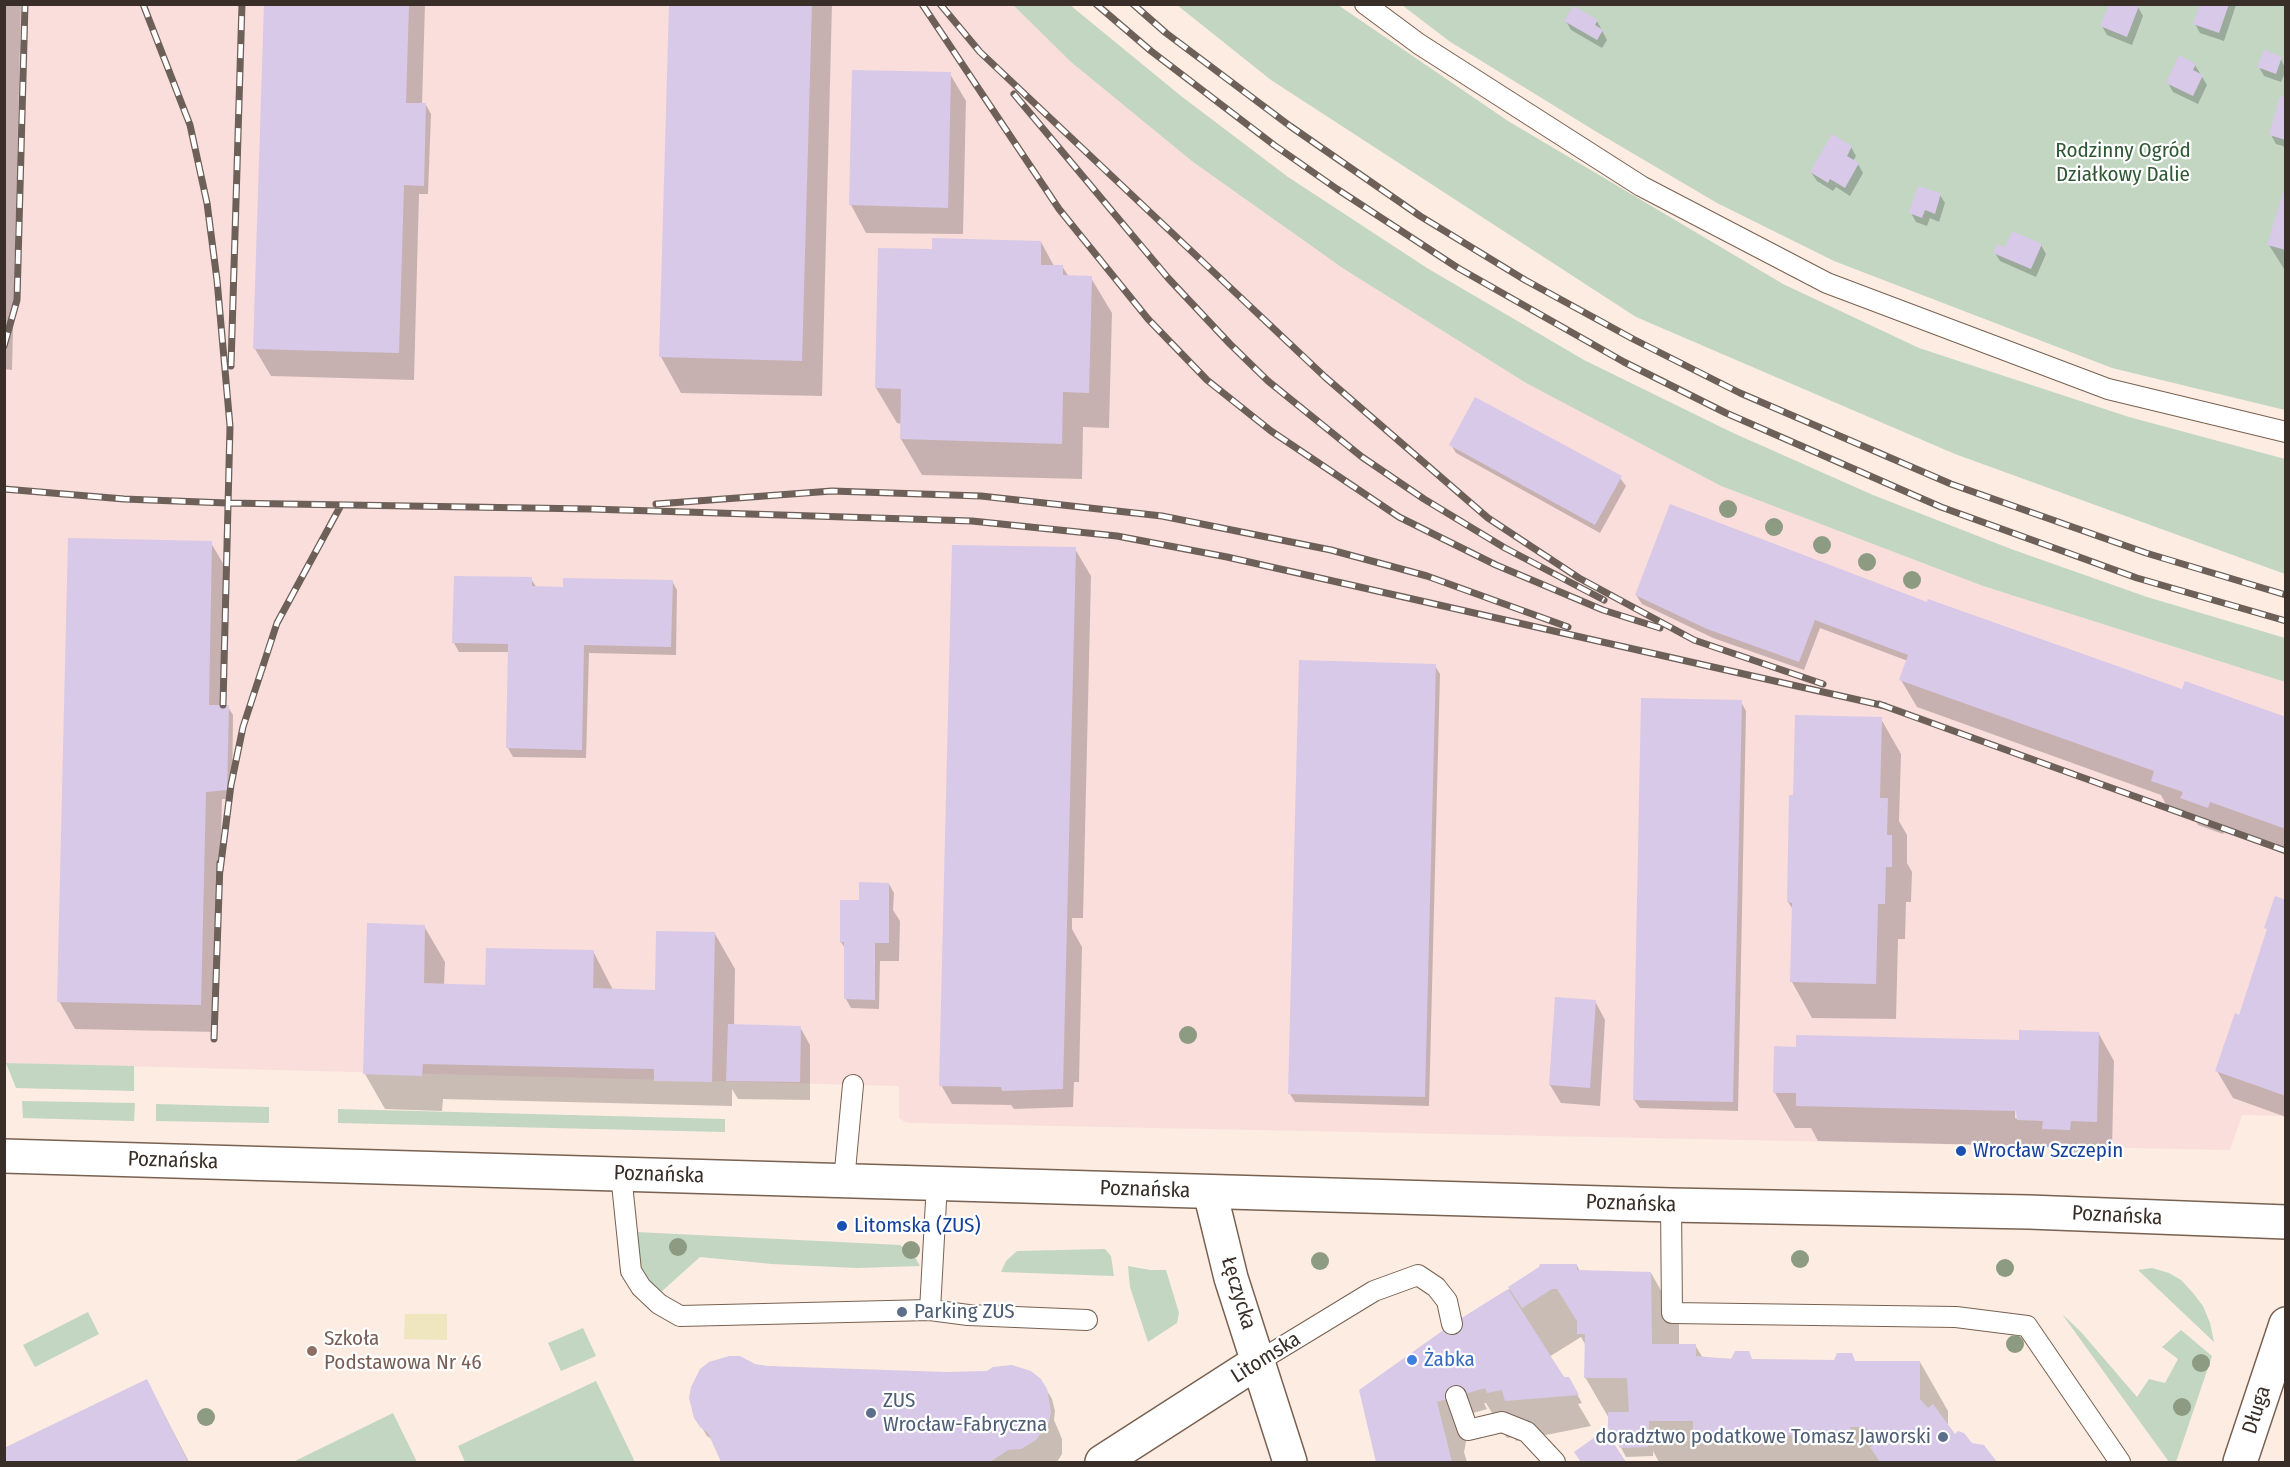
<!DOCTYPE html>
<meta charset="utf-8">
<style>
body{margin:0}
#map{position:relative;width:2290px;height:1467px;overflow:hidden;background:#fcece1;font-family:"Fira Sans Condensed",sans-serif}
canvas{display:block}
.frame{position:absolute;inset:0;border:6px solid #392f28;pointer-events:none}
</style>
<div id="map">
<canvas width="2290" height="1467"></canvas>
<div class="frame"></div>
</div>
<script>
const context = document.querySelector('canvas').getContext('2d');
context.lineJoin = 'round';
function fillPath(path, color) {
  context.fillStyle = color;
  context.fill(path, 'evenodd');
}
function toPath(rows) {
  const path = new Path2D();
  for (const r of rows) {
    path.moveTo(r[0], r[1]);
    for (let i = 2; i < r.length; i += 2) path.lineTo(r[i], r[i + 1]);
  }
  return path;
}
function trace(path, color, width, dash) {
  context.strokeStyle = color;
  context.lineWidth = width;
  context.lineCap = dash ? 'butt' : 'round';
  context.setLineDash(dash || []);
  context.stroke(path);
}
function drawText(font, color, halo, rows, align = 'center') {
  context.font = font + ' "Fira Sans Condensed",sans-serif';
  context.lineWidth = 4.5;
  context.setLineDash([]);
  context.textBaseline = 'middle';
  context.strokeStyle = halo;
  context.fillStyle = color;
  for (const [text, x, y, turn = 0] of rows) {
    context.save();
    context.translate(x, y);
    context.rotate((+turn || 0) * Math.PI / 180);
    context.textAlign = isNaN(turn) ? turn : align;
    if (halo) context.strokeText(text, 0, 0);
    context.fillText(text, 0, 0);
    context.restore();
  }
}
fillPath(toPath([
 [5,5,1013,5,1071,62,1193,162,1344,269,1526,383,1721,486,1983,586,2285,682,2285,1116,2242,1115,2230,1150,913,1123,905,1122,899,1118,899,1086,5,1063]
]), '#f9dedc');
fillPath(toPath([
 [1013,5,1070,5,1181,96,1288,177,1427,268,1584,360,1731,432,1873,495,2011,549,2147,597,2285,638,2285,682,1983,586,1721,486,1526,383,1344,269,1193,162,1071,62],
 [1177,5,1338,5,1508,121,1783,284,1919,348,2129,417,2285,459,2285,574,1955,454,1636,317,1271,80],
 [1402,5,2285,5,2285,410,2112,368,1834,261,1717,203,1600,134,1449,41],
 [6,1063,134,1066,134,1091,16,1088],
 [22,1101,135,1103,134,1121,23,1118],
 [156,1104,269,1107,269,1123,156,1121],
 [338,1109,725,1119,725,1132,338,1123],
 [636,1232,900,1245,915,1257,920,1266,857,1268,772,1264,700,1257,661,1292,642,1274],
 [1105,1249,1111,1256,1114,1276,1001,1272,1006,1261,1017,1251],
 [1128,1266,1150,1270,1166,1270,1179,1313,1177,1323,1148,1342,1130,1287],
 [2152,1268,2169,1273,2181,1280,2193,1293,2203,1306,2210,1323,2214,1342,2138,1270],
 [88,1312,99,1334,35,1367,23,1345],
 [2062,1314,2081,1332,2137,1397,2149,1379,2165,1383,2178,1359,2162,1347,2181,1330,2212,1356,2176,1462,2169,1462],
 [583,1328,596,1356,561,1371,548,1343],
 [596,1381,635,1462,465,1462,458,1446],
 [393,1413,417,1462,293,1462]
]), '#c2d6c2');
fillPath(toPath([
 [405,1314,447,1314,447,1340,404,1339]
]), '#efe6c0');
fillPath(toPath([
 [4,4,21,4,12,370,4,369],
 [265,4,425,4,422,105,426,105,431,114,428,194,419,194,414,380,271,376,255,349],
 [670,4,832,4,822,396,681,393,661,357],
 [2111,4,2139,4,2138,7,2143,16,2132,45,2107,35,2102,26],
 [2201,4,2236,5,2224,41,2200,33,2195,24],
 [1566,21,1597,21,1607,40,1602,48,1571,30],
 [2281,59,2286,70,2281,82,2264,76,2259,67],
 [2195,65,2207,85,2198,104,2173,92,2168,83],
 [853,72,950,74,966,101,963,234,866,233,851,205],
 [2286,100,2286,147,2276,144,2271,135],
 [1851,147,1856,156,1853,161,1858,164,1863,173,1850,196,1836,187,1833,191,1817,181,1811,172],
 [2286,190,2286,272,2269,245],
 [1940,195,1945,203,1939,222,1930,218,1927,226,1916,222,1911,213],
 [1041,242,1054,266,1062,266,1069,277,1091,278,1112,313,1109,428,1083,427,1082,479,922,475,901,439,902,424,897,423,876,388,933,251],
 [2041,245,2046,254,2036,277,2000,261,1995,253,2006,249],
 [1451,445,1620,478,1626,486,1600,533,1456,453],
 [211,543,227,570,224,706,228,707,233,715,232,799,222,799,216,1032,75,1029,59,1001],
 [1075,549,1091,576,1083,918,1072,918,1072,929,1082,947,1079,1082,1074,1082,1073,1107,1014,1109,1011,1105,952,1104,941,1085],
 [531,579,537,588,564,589,672,581,677,590,676,655,589,653,586,758,513,757,508,748,510,652,459,652,454,643],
 [1636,595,1928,604,2183,691,2286,718,2286,850,2226,828,2223,834,2198,825,2193,816,2168,808,2161,795,1917,707,1901,680,1908,661,1820,628,1804,670,1713,638,1642,604],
 [1435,666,1440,674,1429,1106,1295,1102,1290,1094],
 [1741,702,1746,711,1738,1111,1640,1108,1634,1100],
 [1881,719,1901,754,1899,821,1907,835,1907,863,1912,872,1911,902,1906,902,1905,939,1898,939,1896,1019,1812,1018,1792,982,1794,911,1788,902,1794,797],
 [889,884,894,893,893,910,900,921,899,961,880,961,879,1009,851,1008,846,999,846,950,841,942,860,902],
 [2286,901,2286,1117,2233,1098,2217,1071,2240,1016,2268,931,2266,928],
 [424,926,445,962,444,985,487,986,593,951,613,990,656,991,715,934,735,969,734,1026,800,1027,810,1045,810,1100,738,1099,732,1089,732,1106,443,1099,442,1111,385,1109,365,1074],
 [1595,1001,1605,1020,1600,1106,1561,1103,1550,1085],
 [2099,1034,2114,1061,2112,1149,2086,1148,2085,1157,2059,1156,2054,1148,2033,1146,1818,1141,1811,1128,1795,1128,1775,1093,2020,1042],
 [2016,1075,2018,1119,2015,1118],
 [1577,1265,1580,1272,1651,1273,1679,1322,1679,1345,1695,1345,1703,1358,1835,1362,1851,1354,1856,1363,1920,1362,1948,1411,1948,1426,1954,1435,1971,1444,1983,1447,1995,1462,1659,1462,1653,1451,1653,1456,1626,1457,1610,1427,1610,1420,1585,1377,1586,1346,1581,1337,1549,1357,1564,1379,1568,1378,1582,1403,1578,1404,1591,1426,1516,1441,1514,1437,1507,1438,1486,1403,1484,1403,1487,1409,1459,1417,1466,1442,1464,1452,1467,1462,1379,1462,1361,1391,1540,1268],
 [755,1365,1046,1389,1052,1399,1055,1411,1054,1420,1062,1439,1062,1454,1057,1462,723,1462,713,1440,707,1436,701,1426],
 [147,1381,189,1462,4,1462,4,1450],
 [1605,1432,1625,1462,1582,1462,1576,1452]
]), '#0003');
fillPath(toPath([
 [264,4,409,4,406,103,426,103,424,186,404,185,399,353,253,349],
 [669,4,812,4,802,361,659,357],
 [2109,4,2139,6,2127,37,2100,26],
 [2200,4,2229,4,2219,33,2193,24],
 [1573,6,1598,20,1595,25,1603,30,1597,40,1564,21],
 [2264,50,2282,57,2276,74,2257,67],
 [2179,55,2196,64,2193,70,2203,75,2193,96,2166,83],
 [852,70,951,72,948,208,849,205],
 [2280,96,2286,98,2286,140,2269,135],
 [1832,134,1852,146,1847,156,1859,163,1845,188,1830,179,1828,183,1810,172],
 [1918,186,1941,193,1935,214,1925,210,1922,218,1909,213],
 [2285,186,2286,186,2286,250,2267,245],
 [2012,231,2042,244,2031,269,1993,253,1997,244,2005,247],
 [932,238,1041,241,1041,265,1063,265,1063,275,1092,276,1089,393,1063,392,1062,444,900,439,901,389,875,388,878,248,932,249],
 [1475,397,1622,476,1595,525,1449,445],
 [1670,504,1927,602,1928,599,2182,689,2185,681,2286,717,2286,829,2210,802,2208,808,2180,798,2183,792,2151,781,2154,771,1899,680,1908,655,1815,620,1799,662,1707,629,1635,595],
 [68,538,212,541,209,705,229,705,227,790,206,792,201,1005,57,1002],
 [952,545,1076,547,1063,1089,1002,1091,1001,1087,939,1086],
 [454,576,532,577,532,586,563,587,563,578,673,580,671,647,584,645,582,750,506,748,508,644,452,643],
 [1299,660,1436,664,1425,1097,1288,1094],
 [1641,698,1742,700,1733,1102,1633,1100],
 [1795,715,1882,717,1880,798,1888,798,1887,835,1892,835,1892,867,1886,867,1885,904,1878,904,1876,984,1790,982,1792,903,1787,902,1789,795,1793,795],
 [859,882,889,883,889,943,875,943,875,1000,844,999,844,942,840,943,840,900,859,900],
 [2275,896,2286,900,2286,1096,2215,1071,2235,1013,2239,1015,2267,929,2264,928],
 [367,923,425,925,424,983,485,985,486,948,594,950,593,988,655,990,656,931,715,932,712,1082,654,1081,654,1069,423,1064,422,1076,363,1074],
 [1555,997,1596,1000,1590,1088,1549,1085],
 [728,1024,801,1026,800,1082,726,1081],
 [2019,1030,2099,1032,2097,1122,2071,1121,2070,1130,2042,1129,2043,1121,2017,1120,2016,1111,1796,1106,1796,1093,1773,1093,1774,1046,1796,1047,1796,1035,2019,1040],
 [1540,1264,1577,1264,1577,1270,1651,1272,1652,1344,1696,1344,1696,1356,1731,1359,1735,1351,1749,1351,1752,1359,1834,1360,1837,1353,1852,1353,1855,1361,1920,1361,1920,1399,1928,1408,1933,1404,1955,1434,1958,1431,1964,1433,1972,1443,1984,1445,1997,1462,1880,1462,1870,1447,1875,1443,1866,1427,1850,1427,1850,1436,1693,1434,1693,1421,1649,1421,1648,1447,1620,1448,1608,1428,1608,1412,1629,1412,1627,1378,1584,1378,1585,1334,1577,1334,1577,1321,1557,1289,1552,1289,1522,1308,1508,1287,1539,1267],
 [1508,1289,1564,1377,1569,1377,1579,1395,1505,1401,1502,1390,1487,1393,1485,1388,1437,1402,1452,1462,1376,1462,1359,1390,1452,1324],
 [729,1356,740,1356,755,1364,767,1366,946,1372,987,1371,993,1367,1012,1365,1031,1371,1041,1379,1047,1389,1051,1412,1049,1422,1036,1440,1021,1449,1008,1450,990,1462,721,1462,708,1433,700,1427,694,1418,689,1398,691,1387,700,1369,709,1362],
 [147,1379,188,1462,4,1462,4,1448],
 [1605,1430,1626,1462,1581,1462,1574,1452]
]), '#d8c9e8');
const service = toPath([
 [1365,4,1419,44,1641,186,1827,283,2108,389,2286,432],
 [621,1174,631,1271,641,1287,659,1304,680,1316,930,1310,968,1315,1087,1320],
 [844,1181,853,1085],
 [1671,1205,1672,1313,1956,1317,2027,1326,2120,1462],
 [930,1310,937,1183],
 [1259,1361,1374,1291,1418,1275,1436,1287,1447,1301,1452,1324],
 [1456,1396,1468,1430,1502,1422,1527,1432,1555,1462]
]);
const minor = toPath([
 [1210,1192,1231,1278,1290,1462],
 [1102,1462,1259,1361]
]);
const tertiary = toPath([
 [4,1156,1671,1205,2029,1212,2286,1222],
 [2240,1462,2286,1324]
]);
trace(service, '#786151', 22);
trace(minor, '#786151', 36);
trace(tertiary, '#786151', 36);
trace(service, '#fff', 20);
trace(minor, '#fff', 33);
trace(tertiary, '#fff', 33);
const rail = toPath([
 [143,4,190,125,207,203,217,280,230,426,223,705],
 [922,4,1059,209,1148,319,1207,380,1271,431,1399,517,1496,565,1603,610,1660,628],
 [940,4,980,52,1325,377,1488,518,1579,578,1694,640,1823,684],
 [1096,4,1151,51,1274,145,1337,189,1458,268,1624,362,1726,413,1941,507,2137,578,2286,621],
 [1133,4,1166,33,1290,126,1420,216,1525,280,1633,339,1740,393,1951,484,2146,553,2286,595],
 [1014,94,1168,278,1230,344,1268,381,1362,457,1424,499,1505,548,1604,600],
 [4,346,17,300,25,4],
 [231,366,242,4],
 [4,489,124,499,227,503,590,509,972,521,1117,536,1227,557,1885,706],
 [656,504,832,491,981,496,1162,516,1331,550,1427,576,1568,627],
 [1879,704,2286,851],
 [220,871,231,785,243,727,277,623,340,507],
 [214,1039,220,863]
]);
trace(rail, '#6c6058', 7);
trace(rail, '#fff', 4.5, [14]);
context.fillStyle = '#8c9b82';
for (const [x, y] of [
 [1728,509],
 [1774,527],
 [1822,545],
 [1867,562],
 [1912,580],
 [1188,1035],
 [678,1247],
 [911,1250],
 [1800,1259],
 [1320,1261],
 [2005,1268],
 [2015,1344],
 [2201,1363],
 [2182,1407],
 [206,1417]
]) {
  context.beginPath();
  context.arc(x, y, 9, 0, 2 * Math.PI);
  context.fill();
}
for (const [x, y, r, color] of [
 [1961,1151,6,"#1a4fb4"],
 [842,1226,6,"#1a4fb4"],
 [902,1312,6,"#5c6f8a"],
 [312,1351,6,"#8d6e63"],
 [1412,1360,6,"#3f7fe0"],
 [871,1413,6,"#5c6f8a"],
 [1943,1437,6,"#5c6f8a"]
]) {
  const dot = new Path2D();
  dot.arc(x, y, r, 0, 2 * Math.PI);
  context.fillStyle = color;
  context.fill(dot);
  trace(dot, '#fff', 2);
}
drawText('21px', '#305834', '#fff', [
 ["Rodzinny Ogród",2123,151],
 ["Działkowy Dalie",2123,175]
]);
drawText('21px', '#164399', '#fff', [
 ["Wrocław Szczepin",1973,1151],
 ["Litomska (ZUS)",854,1226]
], 'left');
drawText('21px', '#392f28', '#fff', [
 ["Poznańska",173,1161,2],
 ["Poznańska",659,1175,2],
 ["Poznańska",1145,1190,2],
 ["Poznańska",1631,1204,2],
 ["Poznańska",2117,1216,3],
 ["Łęczycka",1238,1293,73],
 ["Litomska",1266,1358,-32],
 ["Długa",2257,1410,-72]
]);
drawText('21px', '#4e5e75', '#fff', [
 ["Parking ZUS",914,1312],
 ["ZUS",883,1401],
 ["Wrocław-Fabryczna",883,1425],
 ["doradztwo podatkowe Tomasz Jaworski",1931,1437,"right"]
], 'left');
drawText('21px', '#785e54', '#fff', [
 ["Szkoła",324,1339],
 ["Podstawowa Nr 46",324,1363]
], 'left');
drawText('21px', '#366cbe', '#fff', [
 ["Żabka",1424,1360]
], 'left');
</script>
